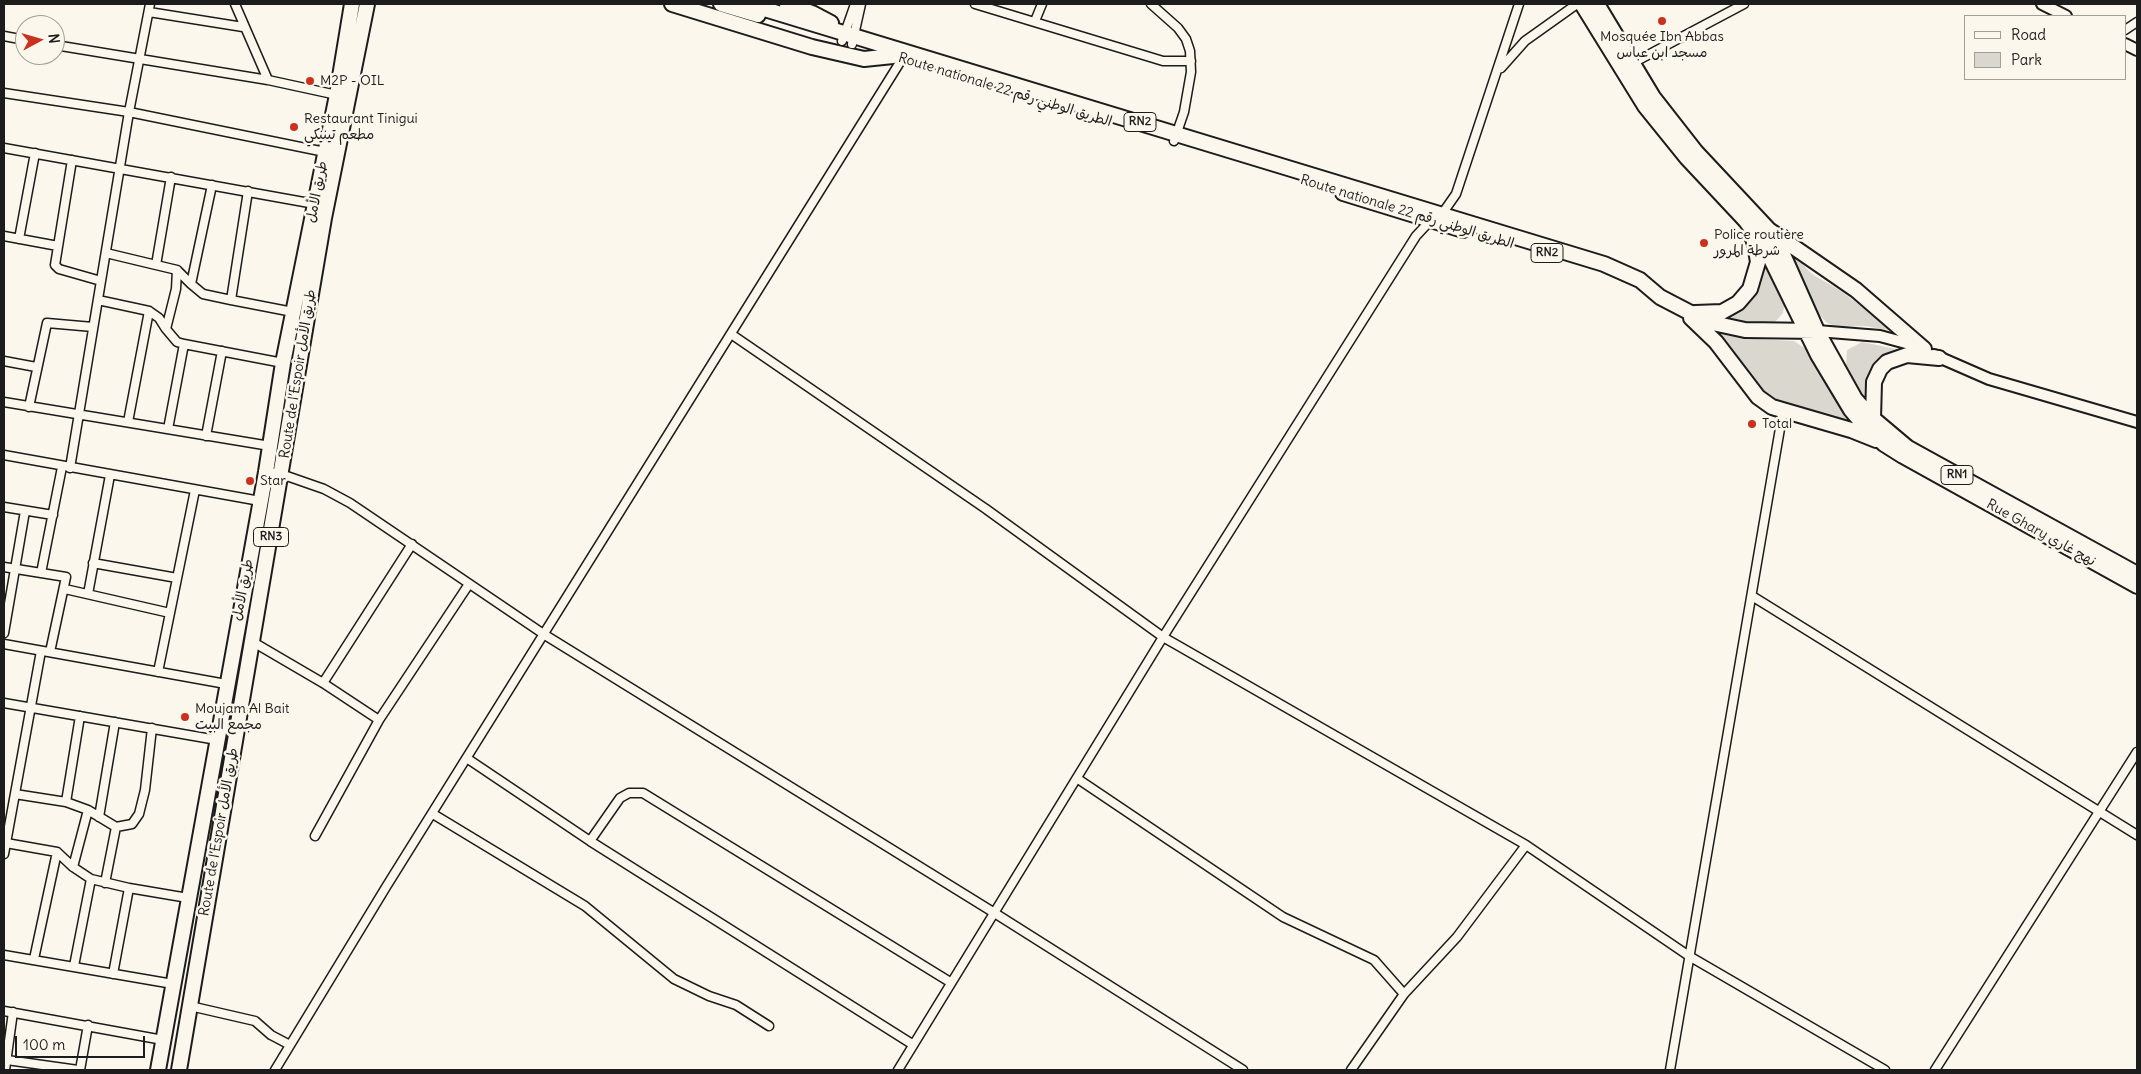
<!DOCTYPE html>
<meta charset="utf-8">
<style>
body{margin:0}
#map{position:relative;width:2141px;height:1074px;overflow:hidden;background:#fbf7ec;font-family:Delius,sans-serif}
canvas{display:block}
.frame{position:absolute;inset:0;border:5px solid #1c1c1c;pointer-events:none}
.legend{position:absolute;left:1964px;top:15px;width:162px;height:65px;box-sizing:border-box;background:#fbf7ec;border:1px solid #a29f99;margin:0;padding:6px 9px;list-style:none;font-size:15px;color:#1c1c1c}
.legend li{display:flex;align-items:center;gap:10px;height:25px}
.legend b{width:25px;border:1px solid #a29f99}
.north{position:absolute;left:15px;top:15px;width:50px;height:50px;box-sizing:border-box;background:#fbf7ec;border:1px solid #a29f99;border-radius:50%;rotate:84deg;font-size:14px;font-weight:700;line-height:20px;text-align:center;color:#1c1c1c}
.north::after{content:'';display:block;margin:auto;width:18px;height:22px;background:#c8321e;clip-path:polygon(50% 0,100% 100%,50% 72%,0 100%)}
.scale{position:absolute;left:15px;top:1036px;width:130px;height:22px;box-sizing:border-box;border:2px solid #1c1c1c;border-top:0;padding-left:6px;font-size:15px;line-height:18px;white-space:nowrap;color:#1c1c1c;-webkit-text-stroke:4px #fbf7ec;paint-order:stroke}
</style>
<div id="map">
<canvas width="2141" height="1074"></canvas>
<div class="frame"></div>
<ul class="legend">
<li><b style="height:6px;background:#fbf7ec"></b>Road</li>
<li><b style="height:14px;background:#dad7ce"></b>Park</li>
</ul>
<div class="north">N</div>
<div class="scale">100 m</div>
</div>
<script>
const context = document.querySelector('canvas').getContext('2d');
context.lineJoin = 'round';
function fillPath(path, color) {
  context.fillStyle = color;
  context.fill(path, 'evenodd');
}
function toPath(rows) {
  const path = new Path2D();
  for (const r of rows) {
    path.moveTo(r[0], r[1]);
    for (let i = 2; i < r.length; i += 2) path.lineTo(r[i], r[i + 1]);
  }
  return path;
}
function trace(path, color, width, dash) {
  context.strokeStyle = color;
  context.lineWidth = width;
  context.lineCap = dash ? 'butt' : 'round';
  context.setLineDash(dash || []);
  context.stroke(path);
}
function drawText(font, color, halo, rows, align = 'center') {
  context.font = font + ' Delius,"Playpen Sans Arabic",sans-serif';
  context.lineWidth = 5;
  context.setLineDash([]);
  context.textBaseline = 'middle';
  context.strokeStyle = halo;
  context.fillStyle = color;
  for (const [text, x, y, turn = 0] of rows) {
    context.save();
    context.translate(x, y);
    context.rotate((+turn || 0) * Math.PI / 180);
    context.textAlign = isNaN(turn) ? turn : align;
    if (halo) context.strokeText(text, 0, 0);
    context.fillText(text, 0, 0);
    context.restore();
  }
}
fillPath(toPath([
 [1787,248,1812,274,1841,291,1894,331,1865,326,1836,327,1826,322,1815,310],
 [1764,259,1785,300,1783,313,1777,320,1770,325,1736,323,1721,319,1733,314,1743,307,1755,292],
 [1713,331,1742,338,1794,341,1806,349,1852,425,1783,404,1770,397,1757,387,1735,354],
 [1862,342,1896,349,1881,358,1869,371,1865,394,1869,408,1846,368,1847,350]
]), '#dad7ce');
const street = toPath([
 [235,4,268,80],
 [975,4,1163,61,1191,61],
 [1151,4,1178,28,1186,39,1190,51,1191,72,1184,112,1174,141],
 [149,12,243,27],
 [1035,21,1042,4],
 [2125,30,2137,22],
 [4,36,25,40],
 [842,41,855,4],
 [852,44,861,4],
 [55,45,268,80,337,95],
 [1631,64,1744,4],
 [1501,68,1525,41,1577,4],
 [4,93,129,112,325,152],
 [4,148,315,204],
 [72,160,55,265,59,269,101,281],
 [212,185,191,284,203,294,231,300],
 [248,191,231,300,293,312],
 [4,236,58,246],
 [19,239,35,153],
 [106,253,156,265,171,177],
 [156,265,177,270,191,284],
 [98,300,149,311,159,318,166,329,176,289,177,270],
 [166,329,177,342,184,344,168,429],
 [731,334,986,509,1163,637,1526,845,1689,956,1885,1070],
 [184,344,283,363],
 [4,361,36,367],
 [4,402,270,446],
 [29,407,47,323,93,327],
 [128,422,149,311],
 [206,436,222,351],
 [4,455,260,501],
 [70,468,129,112,150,4],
 [266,472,281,474,324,489,350,503,545,635,993,912,1243,1070],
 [4,507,53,515],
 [93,563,177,578],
 [4,567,66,577,50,652],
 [41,573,62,467],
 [65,589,170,613],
 [88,594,110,475],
 [1752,596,2137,835],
 [4,633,25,511],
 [253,642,323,683,379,720],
 [4,644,226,684],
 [158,672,195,490],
 [323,683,412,544],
 [4,703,217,740],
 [468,759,590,841,912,1044],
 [1078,779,1283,917,1374,960,1404,994],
 [15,794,66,802,88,810,116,827,132,824,139,814,145,790,152,728],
 [66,802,80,716],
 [433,814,585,906,674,979,709,996,736,1005,769,1026],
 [99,817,115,722],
 [315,836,379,720,469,584],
 [590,841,620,798,629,793,643,793,950,982],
 [6,843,57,852,73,867,88,810],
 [4,854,41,651],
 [73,867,91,879,129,888,113,974],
 [105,883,116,827],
 [129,888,188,898],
 [4,955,173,984],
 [34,959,57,852],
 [74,966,91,879],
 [190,1006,255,1021,271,1035,290,1045],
 [4,1011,163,1040],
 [7,1060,78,1070],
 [5,1070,13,1012],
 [80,1070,88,1025],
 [275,1070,386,887,902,59],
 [898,1070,1163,637,1416,236,1430,221,1442,214,1456,194,1519,4],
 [1351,1070,1404,994,1457,937,1526,845],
 [1670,1070,1783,411],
 [1935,1070,2137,752]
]);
const secondary = toPath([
 [2042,4,2066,16],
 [2125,44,2137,50],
 [1817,331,1880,336,1917,346],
 [1934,355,1989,379,2137,422]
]);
const highway = toPath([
 [672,4,812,47,864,59,893,56],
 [721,4,758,15],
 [748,4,1604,264,1640,280,1660,297,1708,322,1745,330,1817,331],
 [787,4,812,13,831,23],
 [1582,4,1645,106,1687,158,1746,221,1765,247,1818,355,1851,410,1862,423,1884,444,1903,456,2137,586],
 [1597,4,1653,97,1696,152,1769,230,1856,290,1924,349],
 [1343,193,1463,230],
 [1774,234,1817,331,1855,399,1870,416,1908,448,2137,574],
 [1695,313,1722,312,1738,303,1750,289,1758,262,1755,244,1751,234],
 [1691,318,1716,342,1758,397,1772,407,1851,430,1876,440],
 [1868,423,1873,419,1874,382,1880,369,1887,362,1907,355,1939,358],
 [158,1070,266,472,283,363,337,95,352,4],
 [179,1070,324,218,367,4]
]);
trace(street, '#1c1c1c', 11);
trace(secondary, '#1c1c1c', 14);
trace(highway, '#1c1c1c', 18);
trace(street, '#fbf7ec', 8);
trace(secondary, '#fbf7ec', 10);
trace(highway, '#fbf7ec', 14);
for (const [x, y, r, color] of [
 [1662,21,5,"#c8321e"],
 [310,81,5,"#c8321e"],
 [294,127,5,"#c8321e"],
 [1704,243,5,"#c8321e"],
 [1752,424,5,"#c8321e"],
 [250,481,5,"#c8321e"],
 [185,717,5,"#c8321e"]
]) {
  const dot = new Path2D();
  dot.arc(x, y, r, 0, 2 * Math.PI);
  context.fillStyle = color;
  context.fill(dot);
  trace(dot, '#fbf7ec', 2);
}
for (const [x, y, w] of [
 [1140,122,32],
 [1547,253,32],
 [1957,475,32],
 [271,537,35]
]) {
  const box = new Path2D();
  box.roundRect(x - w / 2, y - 9.5, w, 19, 4);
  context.fillStyle = '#fbf7ec';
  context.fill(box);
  trace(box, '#1c1c1c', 1);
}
drawText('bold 12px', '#1c1c1c', null, [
 ["RN2",1140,122],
 ["RN2",1547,253],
 ["RN1",1957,475],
 ["RN3",271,537]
]);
drawText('14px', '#1c1c1c', '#fbf7ec', [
 ["Mosquée Ibn Abbas",1662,37,"center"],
 ["مسجد ابن عباس",1662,53,"center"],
 ["M2P - OIL",320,81],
 ["Restaurant Tinigui",304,119],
 ["مطعم تينيكي",304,135],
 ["Police routière",1714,235],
 ["شرطة المرور",1714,251],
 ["Total",1762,424],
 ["Star",260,481],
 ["Moujam Al Bait",195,709],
 ["مجمع البيت",195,725]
], 'left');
drawText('14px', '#1c1c1c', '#fbf7ec', [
 ["Route nationale 22 الطريق الوطني رقم",1005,90,17],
 ["طريق الأمل",317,192,-79],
 ["Route nationale 22 الطريق الوطني رقم",1407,212,17],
 ["Route de l’Espoir طريق الأمل",298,374,-81],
 ["Rue Ghary نهج غاري",2041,533,29],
 ["طريق الأمل",243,590,-79],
 ["Route de l’Espoir طريق الأمل",219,832,-80]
]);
</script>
